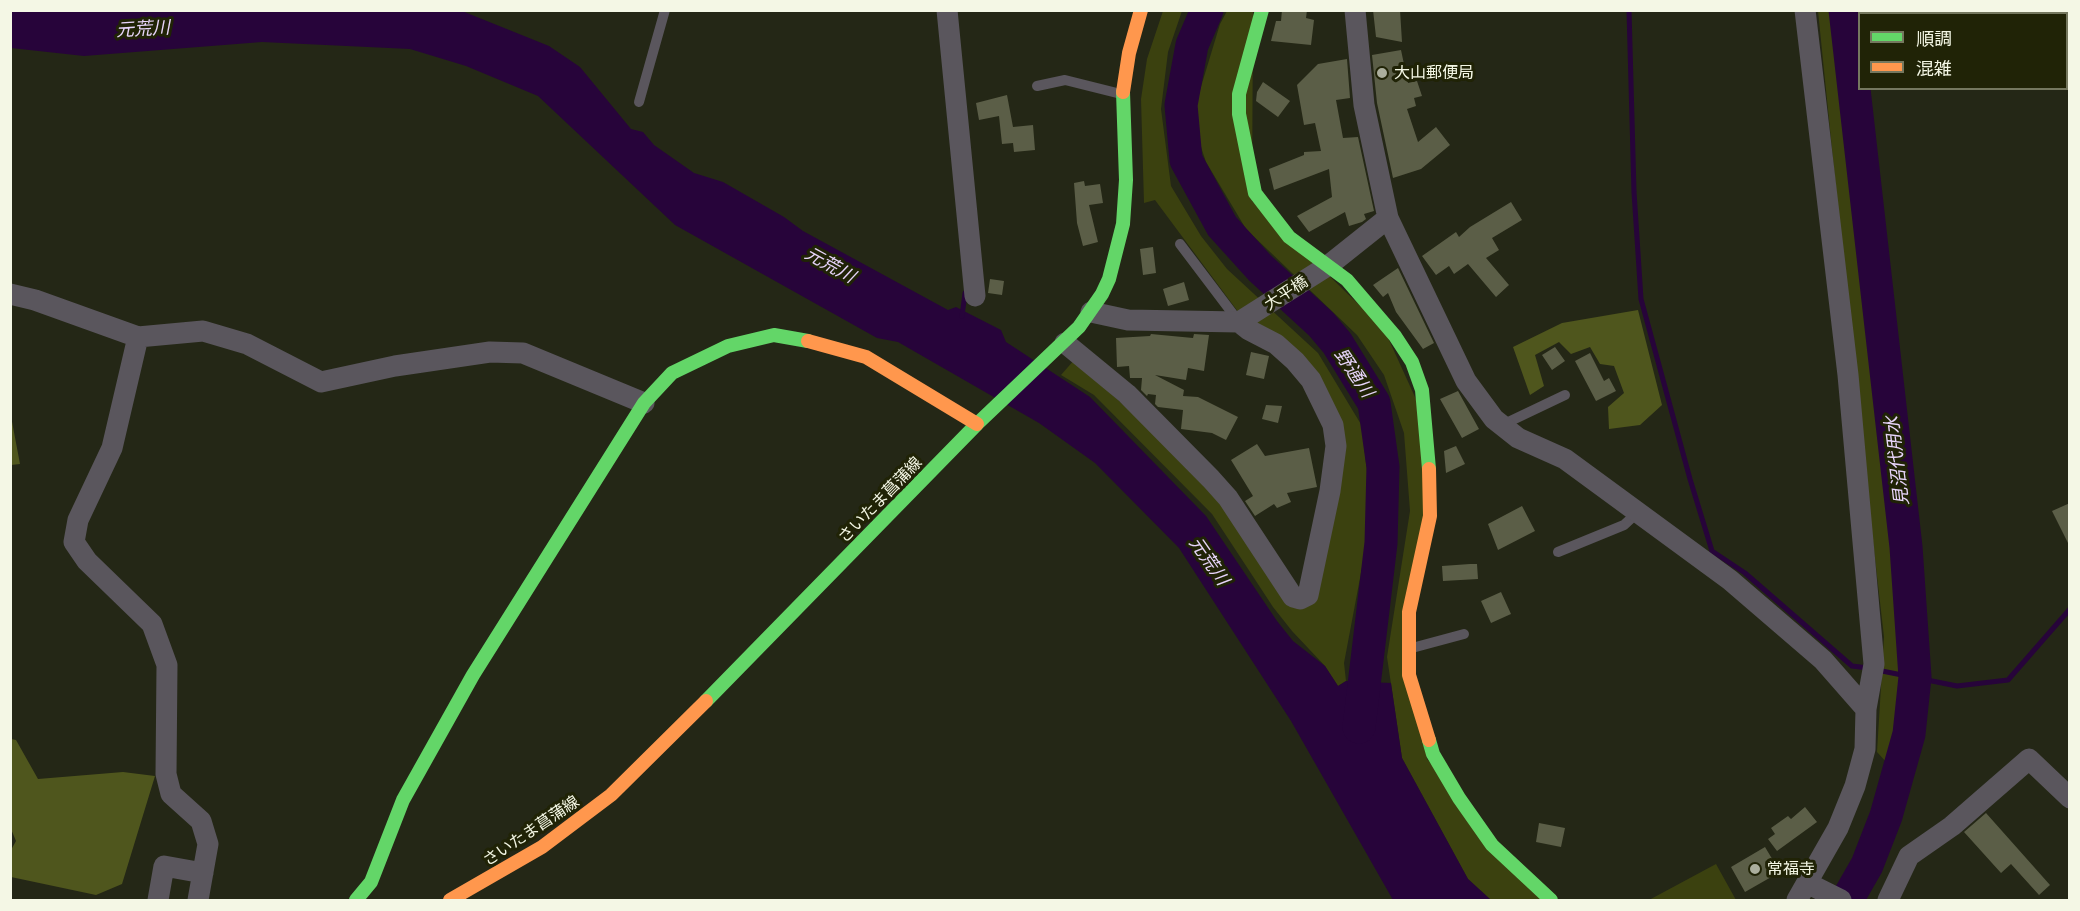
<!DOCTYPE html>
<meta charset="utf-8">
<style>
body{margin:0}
#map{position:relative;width:2080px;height:911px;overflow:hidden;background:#242716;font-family:Lato,"Noto Sans JP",sans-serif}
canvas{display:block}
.frame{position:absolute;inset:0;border:12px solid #f4f7e5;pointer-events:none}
.legend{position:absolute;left:1858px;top:12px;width:210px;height:78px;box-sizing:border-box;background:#202306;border:2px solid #75785f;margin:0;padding:8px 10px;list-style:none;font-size:18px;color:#f4f7e5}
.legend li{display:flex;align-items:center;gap:12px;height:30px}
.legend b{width:30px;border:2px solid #75785f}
</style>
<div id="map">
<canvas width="2080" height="911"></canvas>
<div class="frame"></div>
<ul class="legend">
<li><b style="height:8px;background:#63d668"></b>順調</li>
<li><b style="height:8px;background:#ff974d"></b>混雑</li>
</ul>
</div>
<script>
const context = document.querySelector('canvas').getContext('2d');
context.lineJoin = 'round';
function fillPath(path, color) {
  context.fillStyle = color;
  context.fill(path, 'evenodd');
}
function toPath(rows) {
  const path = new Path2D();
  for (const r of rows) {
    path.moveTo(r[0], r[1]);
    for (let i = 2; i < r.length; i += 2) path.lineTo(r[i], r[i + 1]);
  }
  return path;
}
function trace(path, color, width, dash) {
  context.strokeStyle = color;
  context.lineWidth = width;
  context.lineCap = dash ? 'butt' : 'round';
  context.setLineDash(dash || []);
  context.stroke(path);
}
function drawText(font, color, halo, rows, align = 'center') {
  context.font = font + ' Lato,"Noto Sans JP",sans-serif';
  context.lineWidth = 6;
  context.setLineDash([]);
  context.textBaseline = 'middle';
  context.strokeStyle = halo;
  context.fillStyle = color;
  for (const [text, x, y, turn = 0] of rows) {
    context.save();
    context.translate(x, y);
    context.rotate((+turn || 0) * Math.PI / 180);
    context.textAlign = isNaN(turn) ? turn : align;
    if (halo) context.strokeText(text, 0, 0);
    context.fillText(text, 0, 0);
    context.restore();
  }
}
fillPath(toPath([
 [1163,11,1182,11,1168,52,1161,109,1171,186,1201,236,1227,269,1318,353,1362,426,1368,481,1367,541,1344,663,1346,681,1338,686,1325,666,1292,631,1273,607,1212,514,1094,395,1061,375,1075,359,1220,497,1304,602,1339,466,1328,397,1239,313,1155,200,1144,203,1141,99,1147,59],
 [1227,11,1253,11,1252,201,1384,329,1420,408,1425,515,1404,611,1427,759,1544,900,1491,900,1468,879,1402,758,1387,657,1410,511,1404,433,1384,375,1357,335,1246,229,1206,162,1196,132,1197,100,1220,24],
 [1818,11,1836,11,1906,662,1901,715,1882,808,1843,890,1836,887,1862,842,1887,763,1877,752,1884,637,1862,445],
 [1716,864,1736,900,1649,900]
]), '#3b410f');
fillPath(toPath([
 [1638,310,1662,405,1640,425,1609,429,1608,407,1624,393,1614,366,1600,364,1590,347,1571,354,1559,342,1535,355,1544,386,1530,395,1513,347,1562,323],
 [10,411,20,464,11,465,10,465],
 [11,739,16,740,38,779,123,772,155,776,122,884,96,895,11,877,11,850,16,841,11,829]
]), '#4f561d');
fillPath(toPath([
 [11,10,462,11,549,46,580,67,631,129,643,132,654,145,694,173,723,182,784,217,803,231,948,310,956,307,1001,330,1006,342,1090,397,1206,516,1277,621,1293,641,1325,666,1338,686,1346,681,1391,683,1402,758,1468,879,1491,900,1393,900,1291,721,1179,548,1095,463,1039,423,898,342,877,338,675,225,538,96,466,66,410,49,262,42,84,56,11,48]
]), '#27043a');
trace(toPath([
 [1629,10,1634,192,1641,299,1690,479,1712,551,1745,573,1852,666,1868,668],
 [962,316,965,293],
 [1877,670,1957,686,2008,680,2070,609]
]), '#27043a', 5);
trace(toPath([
 [1207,10,1192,45,1181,105,1186,160,1222,226,1260,268,1321,324,1337,343,1374,403,1383,467,1381,543,1359,727],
 [1845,10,1906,547,1915,677,1909,734,1886,816,1867,865,1847,900]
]), '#27043a', 33);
fillPath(toPath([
 [1282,10,1307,10,1306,18,1314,20,1311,45,1271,41,1276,21,1281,21],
 [1373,10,1400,10,1402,42,1376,37],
 [1401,50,1408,83,1417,81,1422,96,1414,98,1416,106,1407,109,1418,142,1436,127,1450,145,1421,169,1393,178,1377,103,1372,55],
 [1347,59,1350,98,1336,100,1343,138,1358,137,1374,211,1364,214,1366,219,1362,222,1349,226,1345,212,1309,232,1297,216,1332,197,1329,169,1274,190,1269,169,1304,155,1304,152,1321,151,1315,123,1304,125,1297,85,1318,64],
 [1263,82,1290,101,1278,117,1256,101,1257,92],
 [1007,95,1013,127,1033,125,1035,150,1014,152,1013,143,1002,144,999,116,979,120,976,103],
 [1084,181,1085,186,1100,184,1103,203,1089,205,1098,242,1083,246,1077,223,1074,183],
 [1511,202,1522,220,1492,238,1499,250,1486,258,1509,285,1496,297,1468,264,1454,274,1449,266,1436,275,1422,256,1456,232,1459,237,1470,227],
 [1153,247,1156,273,1143,275,1140,249],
 [1398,268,1434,343,1423,349,1396,312,1388,293,1383,297,1373,285],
 [990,279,1004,281,1002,295,988,293],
 [1184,282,1189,300,1168,306,1163,289],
 [1151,334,1193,338,1194,334,1209,335,1204,371,1188,368,1186,380,1155,375,1184,390,1183,396,1198,397,1238,417,1226,440,1212,433,1181,429,1183,410,1158,407,1155,404,1156,395,1148,394,1147,396,1141,390,1142,378,1130,378,1129,366,1117,367,1116,338,1150,336],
 [1555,347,1565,361,1552,370,1542,355],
 [1251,352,1269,356,1264,379,1246,375],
 [1590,353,1604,381,1609,378,1616,391,1596,401,1575,361],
 [1458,391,1479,429,1462,438,1440,399],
 [1266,405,1282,406,1278,423,1262,419],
 [1257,444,1265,456,1309,448,1317,487,1287,493,1291,502,1277,508,1274,504,1255,516,1245,501,1253,496,1231,460],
 [1456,446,1465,464,1446,473,1444,451],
 [2070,503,2070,547,2052,511],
 [1522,506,1535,531,1498,550,1488,524],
 [1470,564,1477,564,1478,579,1443,581,1442,566],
 [1501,592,1511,614,1491,623,1481,601],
 [1805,807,1817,822,1777,851,1768,839,1775,834,1771,828,1788,816,1791,819],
 [1986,813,2050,885,2039,895,2011,864,2001,873,1964,832],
 [1539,823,1565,828,1561,847,1536,842],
 [1765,847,1780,872,1745,892,1731,867]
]), '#5b5e47');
trace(toPath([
 [1037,86,1065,80,1121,94],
 [639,102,665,10],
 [1180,244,1239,322],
 [1502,425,1565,395],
 [1558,552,1624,525,1638,512],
 [1412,648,1464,634]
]), '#5a565d', 10);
trace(toPath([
 [947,10,975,296],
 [1355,10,1364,105,1388,218,1466,381,1494,419,1518,438,1565,459,1730,580,1823,660,1866,709],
 [10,294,35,300,138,337,203,331,247,344,321,382,395,366,490,352,523,353,644,403],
 [1091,312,1128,320,1239,322,1329,265,1388,218],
 [138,337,112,448,78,520,74,542,87,561,152,624,167,665,166,774,171,794,201,821,208,844,198,900],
 [1065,343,1127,394,1211,479,1228,498,1293,597,1300,599,1308,595,1330,491,1336,446,1333,425,1311,380,1295,361,1276,344,1249,330,1239,322],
 [1807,883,1841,900],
 [158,900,164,866,203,873],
 [1797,900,1838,828,1855,786,1865,749,1866,709,1874,664,1848,375,1805,10],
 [1888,900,1909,856,1952,826,2029,759,2070,798]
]), '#5a565d', 21);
trace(toPath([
 [1262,10,1239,94,1239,114,1255,193,1289,237,1347,280,1395,336,1412,362,1422,390,1429,469],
 [706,701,977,424,1079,327,1102,294,1109,279,1123,224,1126,180,1123,92],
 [1429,740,1433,754,1459,798,1492,845,1551,900],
 [356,900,371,882,403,800,473,675,644,403,672,373,728,346,774,335,808,341]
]), '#63d668', 14);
trace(toPath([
 [1123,92,1129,53,1141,10],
 [808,341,866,357,977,424],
 [1429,740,1409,675,1409,612,1430,516,1429,469],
 [450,900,542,847,611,795,706,701]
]), '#ff974d', 14);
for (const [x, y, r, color] of [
 [1382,73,6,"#abae9d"],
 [1755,869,6,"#abae9d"]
]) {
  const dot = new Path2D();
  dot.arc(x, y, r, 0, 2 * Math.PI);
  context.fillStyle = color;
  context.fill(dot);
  trace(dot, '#202306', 2);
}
drawText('16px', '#f4f7e5', '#202306', [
 ["大山郵便局",1394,73],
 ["常福寺",1767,869]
], 'left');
drawText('16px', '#f4f7e5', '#202306', [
 ["大平橋",1286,293,-33],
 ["さいたま菖蒲線",880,500,-46],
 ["さいたま菖蒲線",531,831,-34]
]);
drawText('italic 18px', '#e8d5fb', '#202306', [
 ["元荒川",143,29,-3],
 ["元荒川",830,265,29],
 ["野通川",1354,373,56],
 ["見沼代用水",1897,461,-97],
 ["元荒川",1209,561,55]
]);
</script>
